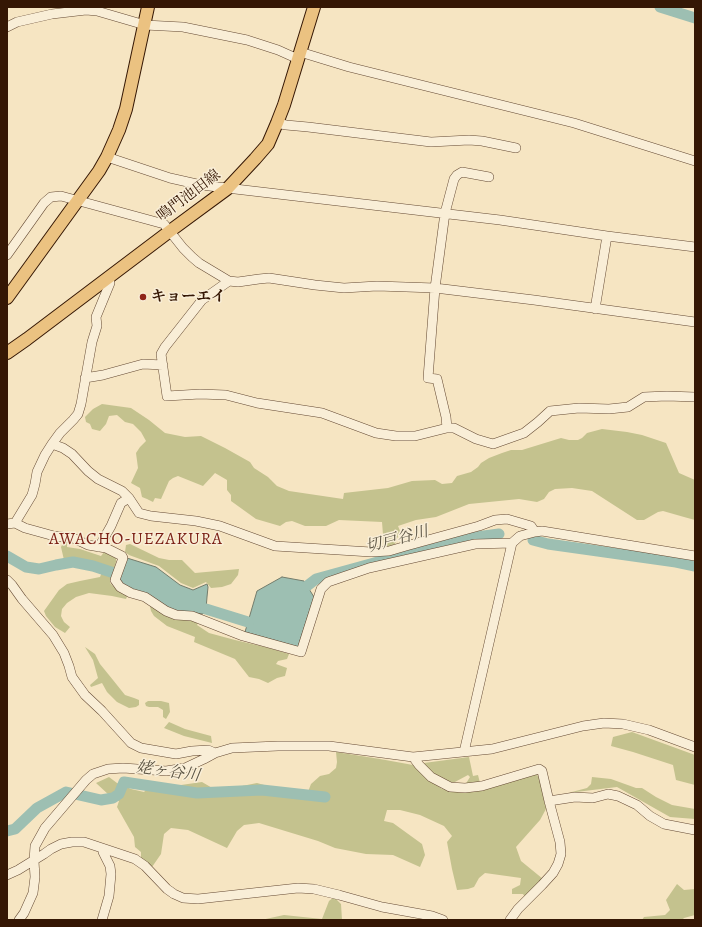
<!DOCTYPE html>
<meta charset="utf-8">
<style>
body{margin:0}
#map{position:relative;width:702px;height:927px;overflow:hidden;background:#f6e5c2;font-family:Alegreya,serif}
canvas{display:block}
.frame{position:absolute;inset:0;border:8px solid #351704;pointer-events:none}
</style>
<div id="map">
<canvas width="702" height="927"></canvas>
<div class="frame"></div>
</div>
<script>
const context = document.querySelector('canvas').getContext('2d');
context.lineJoin = 'round';
function fillPath(path, color) {
  context.fillStyle = color;
  context.fill(path, 'evenodd');
}
function toPath(rows) {
  const path = new Path2D();
  for (const r of rows) {
    path.moveTo(r[0], r[1]);
    for (let i = 2; i < r.length; i += 2) path.lineTo(r[i], r[i + 1]);
  }
  return path;
}
function trace(path, color, width, dash) {
  context.strokeStyle = color;
  context.lineWidth = width;
  context.lineCap = dash ? 'butt' : 'round';
  context.setLineDash(dash || []);
  context.stroke(path);
}
function drawText(font, color, halo, rows, align = 'center') {
  context.font = font + ' Alegreya,"Noto Serif JP",serif';
  context.lineWidth = 3;
  context.setLineDash([]);
  context.textBaseline = 'middle';
  context.strokeStyle = halo;
  context.fillStyle = color;
  for (const [text, x, y, turn = 0] of rows) {
    context.save();
    context.translate(x, y);
    context.rotate((+turn || 0) * Math.PI / 180);
    context.textAlign = isNaN(turn) ? turn : align;
    if (halo) context.strokeText(text, 0, 0);
    context.fillText(text, 0, 0);
    context.restore();
  }
}
fillPath(toPath([
 [102,404,131,408,149,420,165,433,185,437,201,436,225,448,250,462,254,468,268,477,277,486,289,491,343,499,344,493,388,488,412,481,435,480,442,484,452,483,457,476,471,472,478,467,481,463,489,458,502,453,511,450,522,450,561,438,569,440,578,440,582,438,587,433,602,429,627,432,642,435,666,443,679,473,695,480,695,520,684,517,663,511,658,512,644,520,637,520,592,491,572,488,555,489,549,492,544,499,537,502,519,499,469,504,436,517,416,520,398,526,400,531,395,544,388,548,384,547,382,522,339,520,326,526,305,526,292,521,286,522,280,526,256,519,231,501,231,495,227,490,227,480,215,473,203,486,178,476,173,478,169,481,161,499,155,498,153,502,147,499,142,497,140,488,131,483,138,468,136,453,140,447,146,441,141,432,133,424,125,422,117,415,109,416,106,424,100,431,92,429,90,424,86,422,85,417,93,409],
 [67,541,67,547,80,549,101,556,105,551,116,556,116,562,110,583,114,587,128,594,126,599,112,596,89,593,76,597,67,603,62,609,61,616,64,622,70,627,65,633,55,627,46,616,44,611,59,590,67,584,80,581,100,577,104,567,75,560,64,560,61,547,63,543],
 [130,544,159,558,169,560,182,560,195,573,239,569,238,575,231,584,222,587,211,588,206,582,193,588,181,583,159,566,129,555,125,552,126,545],
 [149,602,198,622,197,625,209,633,235,640,269,648,289,654,287,659,278,661,276,664,287,668,285,676,277,678,268,683,259,679,249,677,235,659,194,642,195,637,167,626,154,616,151,611],
 [85,647,95,654,100,664,113,680,125,695,134,698,139,700,139,705,136,707,129,708,117,702,107,692,102,683,91,687,90,685,98,678,93,660],
 [148,701,161,701,169,703,170,712,166,719,163,717,163,710,158,707,149,707,146,706,145,703],
 [169,722,185,729,211,736,212,743,184,736,164,728],
 [632,732,695,755,695,785,676,780,673,765,633,752,611,746,613,737],
 [336,752,380,759,413,765,424,773,427,769,424,763,469,757,473,776,478,775,480,783,465,785,470,777,468,775,453,783,446,780,429,779,442,789,462,793,484,789,535,773,541,779,546,805,546,809,540,820,516,847,521,861,543,879,525,897,523,894,512,894,512,889,520,885,521,878,485,873,479,878,474,887,468,889,457,890,452,869,447,842,452,836,444,826,420,815,400,810,387,810,384,821,393,823,422,844,425,855,420,867,393,855,366,854,335,848,318,841,259,823,244,825,237,831,227,848,188,830,171,828,164,834,161,854,152,867,141,859,141,852,135,847,134,837,117,807,119,801,109,795,96,783,109,777,117,783,131,789,144,792,148,788,174,786,202,782,214,789,232,788,257,783,306,797,311,784,320,776,329,774,336,768,337,762],
 [592,777,611,779,636,788,642,788,656,797,672,805,695,809,695,819,670,817,617,787,568,793,587,788,591,784],
 [677,884,684,890,695,889,695,915,684,918,682,920,642,920,644,917,665,915,670,910,666,900],
 [334,897,341,904,342,920,261,920,284,915,322,919,329,901]
]), '#c4c28e');
const water = toPath([
 [127,558,156,567,180,585,193,590,207,584,208,587,207,597,206,609,203,614,173,610,121,584,118,578,127,558],
 [282,577,304,581,314,597,298,647,245,632,257,591,282,577]
]);
fillPath(water, '#9dbfb2');
trace(water, '#737c6c', 1);
trace(toPath([
 [660,7,695,18],
 [533,540,548,544,676,562,695,566],
 [7,556,26,567,39,569,56,565,73,562,93,566,114,573],
 [307,586,316,579,461,539,499,534],
 [206,609,248,622],
 [7,831,15,829,37,808,66,792,101,800,113,798,119,794,124,782,197,793,262,790,325,797]
]), '#9dbfb2', 11);
const minor = toPath([
 [7,27,17,22,52,14,86,10,97,11,145,25,183,27,247,40,278,50,298,59],
 [300,52,349,67,574,123,695,161],
 [277,123,286,125,308,127,431,142,469,140,482,141,516,148],
 [107,157,170,178,201,185,500,220,607,236,695,247],
 [7,255,44,203,51,197,61,196,164,224,183,248,192,257,199,263,229,281,238,282,259,279,269,278,315,285,344,288,377,286,435,288,534,300,695,322],
 [229,281,202,300,165,347,161,354,167,396,200,394,226,395,257,403,322,413,376,433,396,436,415,436,447,428,454,428,476,439,493,444,524,433,538,422,550,411,579,408,609,409,628,407,644,397,667,396,695,397],
 [595,309,607,236],
 [85,378,103,375,143,364,163,365],
 [447,428,446,417,437,379,428,378,435,288,445,213,454,179,457,175,462,172,489,177],
 [52,444,63,448,72,454,88,471,98,479,122,491,129,498,139,513,151,516,196,521,220,526,275,546,371,552,389,551,406,546,479,526,495,520,507,519,531,526,535,532],
 [15,523,32,495,35,484,37,472,45,455,52,444,60,433,73,420,78,414,81,404,92,342,97,326,96,317,110,283,109,277],
 [7,524,15,523,25,528,54,536,73,538,88,545,106,548,122,556,123,558,115,580,120,587,131,593,145,597,166,611,176,615,192,616,243,636,301,652,321,589,328,582,369,568,475,544,512,543],
 [99,547,111,526,121,503,129,498],
 [7,580,12,585,22,599,53,635,64,653,69,666,72,677,85,695,102,711,131,743,141,748,176,754,192,751,208,750,215,753],
 [464,752,512,543,520,536,535,532,542,531,695,556],
 [413,757,419,765,431,777,450,787,465,788,482,786,539,769,542,771,549,801,560,842,561,854,558,864,553,873,542,885,518,909,510,920],
 [549,801,575,797,593,798,608,794,618,796,637,805,650,816,664,824,695,830],
 [7,875,18,870,44,854,51,849,61,844,72,842,84,842,135,859,145,866,167,889,174,894,183,898,198,899,298,888,314,889,339,895,382,907,432,916,443,920],
 [19,920,24,913,33,893,35,877,34,861,35,846,45,828,86,780,93,774,108,769,123,768,166,771,185,768,204,759,215,753,232,748,278,746,329,746,413,757,492,749,583,726,604,723,623,724,649,730,695,747],
 [102,920,109,896,111,874,110,866,103,852,103,849]
]);
const major = toPath([
 [7,298,99,171,107,157,119,130,126,109,148,7],
 [7,353,27,339,170,231,227,189,255,159,268,144,277,123,284,105,314,7]
]);
trace(minor, '#654a34', 10);
trace(major, '#351704', 14);
trace(minor, '#f9eed7', 9);
trace(major, '#ebc281', 12);
for (const [x, y, r, color] of [
 [143,297,4,"#8f2418"]
]) {
  const dot = new Path2D();
  dot.arc(x, y, r, 0, 2 * Math.PI);
  context.fillStyle = color;
  context.fill(dot);
  trace(dot, '#f9eed7', 1.5);
}
drawText('15px', '#351704', '#f9eed7', [
 ["鳴門池田線",189,196,-37]
]);
drawText('bold 15px', '#351704', '#f9eed7', [
 ["キョーエイ",151,297]
], 'left');
drawText('italic 16px', '#595241', '#f9eed7', [
 ["切戸谷川",397,540,-15],
 ["姥ヶ谷川",168,772,8]
]);
context.letterSpacing = '1px';
drawText('17px', '#7a1f14', '#f9eed7', [
 ["AWACHO-UEZAKURA",136,540]
]);
context.letterSpacing = '0px';
</script>
